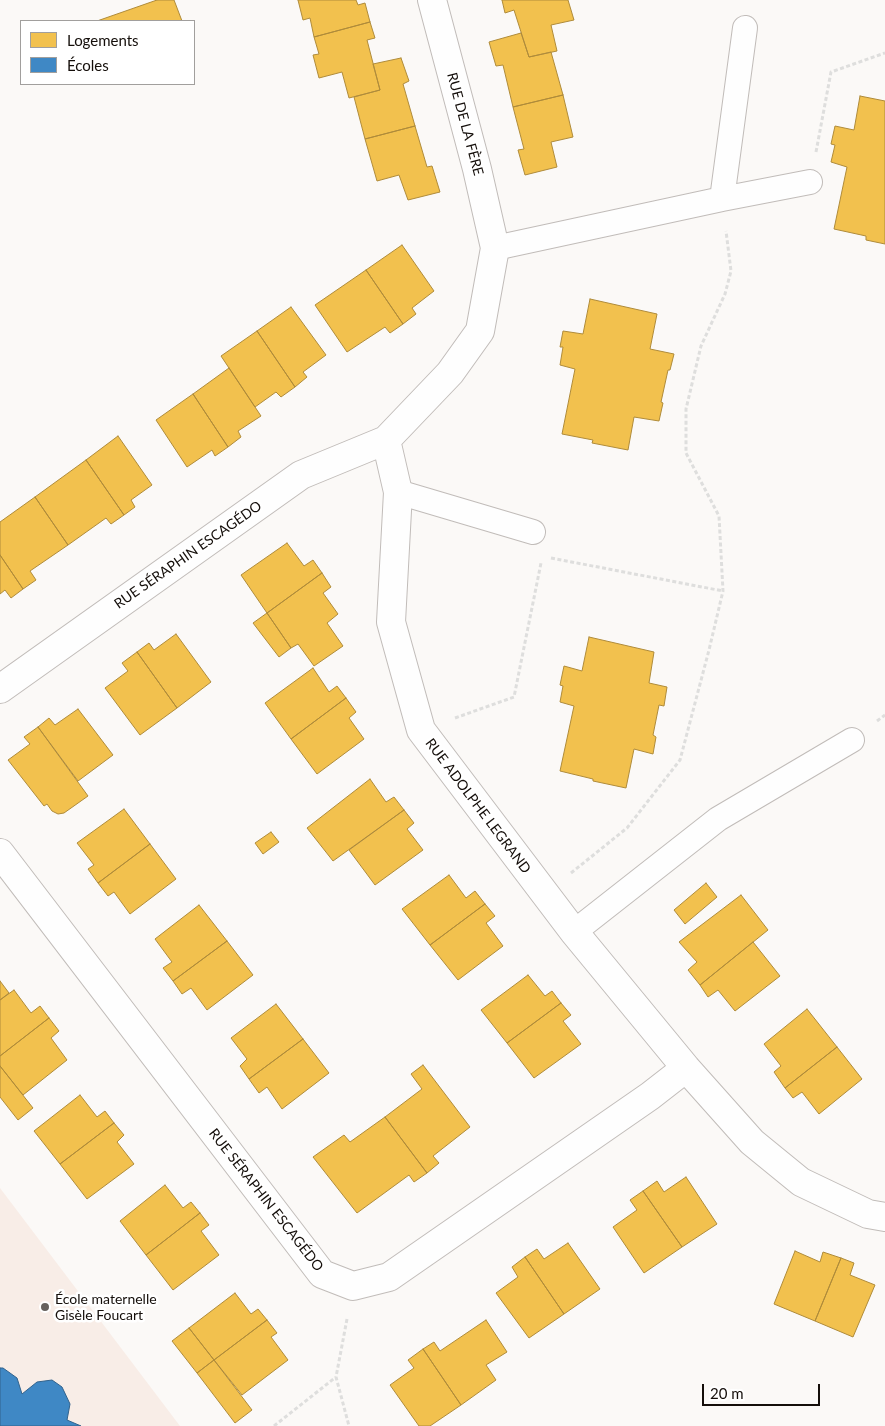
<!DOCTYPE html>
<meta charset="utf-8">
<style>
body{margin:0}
#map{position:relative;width:885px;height:1426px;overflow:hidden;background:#fbf9f7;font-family:Lato,sans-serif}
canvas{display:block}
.legend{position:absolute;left:20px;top:20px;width:175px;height:65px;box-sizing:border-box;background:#fff;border:1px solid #a19f9d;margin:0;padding:6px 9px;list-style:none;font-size:15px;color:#140e0a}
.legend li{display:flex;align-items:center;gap:10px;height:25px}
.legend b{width:25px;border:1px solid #a19f9d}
.scale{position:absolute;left:702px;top:1384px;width:118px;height:22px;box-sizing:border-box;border:2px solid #140e0a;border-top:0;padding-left:6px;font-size:15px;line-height:18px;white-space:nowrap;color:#140e0a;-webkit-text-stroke:4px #fff;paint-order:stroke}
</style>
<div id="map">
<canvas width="885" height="1426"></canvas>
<ul class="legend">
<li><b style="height:14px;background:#f2c14e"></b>Logements</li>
<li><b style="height:14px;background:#3f88c5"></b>Écoles</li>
</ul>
<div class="scale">20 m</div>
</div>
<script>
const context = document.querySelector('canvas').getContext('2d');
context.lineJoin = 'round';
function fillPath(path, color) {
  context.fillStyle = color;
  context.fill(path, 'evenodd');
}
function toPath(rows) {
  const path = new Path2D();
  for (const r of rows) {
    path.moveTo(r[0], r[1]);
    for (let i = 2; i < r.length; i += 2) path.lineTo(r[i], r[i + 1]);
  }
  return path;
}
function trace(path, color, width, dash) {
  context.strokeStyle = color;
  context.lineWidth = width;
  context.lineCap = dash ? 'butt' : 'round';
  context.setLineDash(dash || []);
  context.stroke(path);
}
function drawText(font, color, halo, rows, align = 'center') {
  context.font = font + ' Lato,sans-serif';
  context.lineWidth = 5;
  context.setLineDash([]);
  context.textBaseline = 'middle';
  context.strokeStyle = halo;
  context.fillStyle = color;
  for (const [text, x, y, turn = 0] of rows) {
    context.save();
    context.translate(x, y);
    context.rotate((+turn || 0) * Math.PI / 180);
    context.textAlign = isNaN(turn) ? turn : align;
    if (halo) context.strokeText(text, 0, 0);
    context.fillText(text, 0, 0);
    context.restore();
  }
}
fillPath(toPath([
 [0,1188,180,1426,0,1426]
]), '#f8ede7');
const homes = toPath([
 [157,0,174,0,182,21,97,21,157,0],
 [298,0,356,0,358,5,365,3,370,22,314,37,310,18,303,20,298,0],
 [502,0,568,0,574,20,551,25,557,51,529,57,514,10,505,13,502,0],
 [370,22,375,38,367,40,380,90,349,98,342,72,319,78,313,55,319,54,314,37,370,22],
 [521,33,529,57,551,52,563,95,513,107,503,65,496,66,489,42,521,33],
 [401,58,409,81,403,84,415,126,365,139,354,97,380,90,373,64,401,58],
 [563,95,573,137,551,142,557,167,525,175,518,150,524,149,513,107,563,95],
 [860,96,885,101,885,244,866,240,866,236,834,229,847,167,831,162,835,145,831,144,835,126,854,130,860,96],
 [415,126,427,167,432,166,440,192,408,200,399,175,377,181,365,139,415,126],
 [402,245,434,291,412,308,416,314,403,324,366,270,402,245],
 [366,270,403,324,390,333,385,327,347,352,315,305,366,270],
 [590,299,657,314,650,349,674,354,670,370,668,370,661,402,663,403,659,421,634,417,628,450,592,443,593,440,562,434,575,369,560,365,563,347,560,347,563,331,583,334,590,299],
 [291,307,326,355,303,372,307,377,295,387,257,331,291,307],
 [257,331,295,387,281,397,276,392,255,407,221,356,257,331],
 [229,368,261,416,238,431,241,437,228,447,193,394,229,368],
 [193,394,228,447,215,456,212,450,187,467,156,420,193,394],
 [118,436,152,485,131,500,135,507,124,515,86,460,118,436],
 [86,460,124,515,111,524,106,518,68,545,35,497,86,460],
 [35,497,68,545,30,571,36,580,23,589,0,555,0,522,35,497],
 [287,543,304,566,313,560,322,573,267,613,241,575,287,543],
 [0,555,23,589,11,598,5,590,0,594,0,555],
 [322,573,331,587,323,593,338,614,327,623,343,646,314,666,298,644,291,648,267,613,322,573],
 [267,613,291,648,279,657,253,623,267,613],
 [176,634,211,682,177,708,137,652,149,643,154,650,176,634],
 [589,637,654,652,649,683,667,687,664,706,659,705,653,735,656,737,653,754,634,749,626,788,593,781,593,779,560,771,574,706,560,702,563,686,560,685,564,666,582,671,589,637],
 [137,652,177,708,140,735,105,688,128,671,122,663,137,652],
 [313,668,329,692,337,686,346,698,291,739,265,703,313,668],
 [346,698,356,712,349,718,364,739,317,774,291,739,346,698],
 [78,709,113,755,78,781,38,727,49,718,55,725,78,709],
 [38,727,88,796,64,813,58,814,52,811,47,804,44,806,8,760,30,744,24,737,38,727],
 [370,779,386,802,394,797,404,810,333,861,307,828,370,779],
 [124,809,150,844,98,883,88,869,94,865,77,843,124,809],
 [404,810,414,823,407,829,423,850,375,885,349,850,404,810],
 [271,832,279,842,263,854,255,843,271,832],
 [150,844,176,879,130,914,114,892,108,896,98,883,150,844],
 [449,875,466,898,475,891,485,904,430,945,402,909,449,875],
 [706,883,717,897,685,924,674,910,706,883],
 [741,895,768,930,700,985,688,970,697,962,679,942,741,895],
 [485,904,495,916,486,923,503,946,458,980,430,945,485,904],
 [199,905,227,941,173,981,163,968,172,962,155,939,199,905],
 [227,941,253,975,207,1010,191,988,182,994,173,981,227,941],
 [753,942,780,976,735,1011,718,990,708,997,700,985,753,942],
 [528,975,545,996,552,991,561,1003,507,1043,481,1010,528,975],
 [0,981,9,993,0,1000,0,981],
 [14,990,31,1013,40,1006,49,1018,0,1056,0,1000,14,990],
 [561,1003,571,1015,563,1021,581,1044,534,1078,507,1043,561,1003],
 [276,1004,303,1039,249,1079,240,1066,247,1059,231,1038,276,1004],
 [807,1009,837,1047,785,1088,774,1072,781,1066,764,1044,807,1009],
 [49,1018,59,1031,51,1038,67,1060,23,1095,0,1066,0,1056,49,1018],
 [303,1039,329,1073,282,1109,267,1087,259,1093,249,1079,303,1039],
 [837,1047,862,1079,819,1114,802,1092,793,1098,785,1088,837,1047],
 [423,1065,470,1127,433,1156,439,1163,427,1173,385,1117,422,1089,411,1074,423,1065],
 [0,1066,33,1108,18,1120,0,1097,0,1066],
 [80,1095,97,1117,105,1111,114,1123,60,1164,34,1131,80,1095],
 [385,1117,427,1173,414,1182,409,1175,357,1213,313,1157,344,1135,350,1142,385,1117],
 [114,1123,124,1135,117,1142,134,1164,87,1199,60,1164,114,1123],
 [686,1177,717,1224,682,1247,643,1191,657,1181,664,1192,686,1177],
 [165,1185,183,1208,191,1202,200,1213,146,1255,120,1221,165,1185],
 [643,1191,682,1247,644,1273,613,1227,637,1210,630,1200,643,1191],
 [200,1213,209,1225,201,1231,219,1255,173,1290,146,1255,200,1213],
 [568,1243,600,1289,564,1314,525,1257,537,1249,544,1259,568,1243],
 [795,1251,820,1262,823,1252,841,1258,815,1321,774,1304,795,1251],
 [525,1257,564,1314,529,1338,496,1293,518,1277,512,1267,525,1257],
 [841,1258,854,1263,850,1275,875,1285,853,1337,815,1321,841,1258],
 [235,1293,251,1314,258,1309,267,1320,214,1360,189,1328,235,1293],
 [267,1320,277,1333,271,1337,288,1360,242,1395,214,1360,267,1320],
 [486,1320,507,1352,486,1365,496,1380,461,1405,423,1349,434,1342,440,1351,486,1320],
 [189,1328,214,1360,197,1373,172,1341,189,1328],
 [423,1349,461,1405,430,1426,419,1426,390,1385,414,1368,408,1360,423,1349],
 [214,1360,252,1410,235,1423,197,1373,214,1360]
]);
fillPath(homes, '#f2c14e');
trace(homes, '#af8b3a', 1);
const schools = toPath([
 [0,1368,3,1368,17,1378,22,1394,37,1382,52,1380,62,1387,70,1404,67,1420,81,1426,0,1426,0,1368]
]);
fillPath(schools, '#3f88c5');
trace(schools, '#32638d', 1);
const lane = toPath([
 [722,199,810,182],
 [495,248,722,199,745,28],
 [398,492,533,532],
 [574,932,718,819,852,740]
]);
const street = toPath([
 [432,0,477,169,495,248,480,331,450,373,386,440,398,492,391,622,421,730,574,932,686,1068,752,1142,801,1182,868,1214,885,1217],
 [0,689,301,475,386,440],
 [0,853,322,1274,353,1286,389,1277,650,1096,686,1068]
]);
trace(lane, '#c1bcb9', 26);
trace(street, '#c1bcb9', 30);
trace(toPath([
 [816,152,831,72,885,53],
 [551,558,723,591],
 [455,718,514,697,541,563],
 [877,721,885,715],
 [571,873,627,828,680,760,709,650,723,591,719,516,686,453,686,409,701,346,725,294,731,271,726,231],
 [347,1319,336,1377,349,1426],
 [274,1426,336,1377]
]), '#dededd', 3, [4, 2.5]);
trace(lane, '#fefefe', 24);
trace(street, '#fefefe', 28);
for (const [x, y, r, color] of [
 [45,1307,5,"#65605d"]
]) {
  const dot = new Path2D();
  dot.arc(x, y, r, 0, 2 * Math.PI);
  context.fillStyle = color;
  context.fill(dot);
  trace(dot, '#fff', 2);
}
drawText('14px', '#140e0a', '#fff', [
 ["RUE DE LA FÈRE",465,124,75],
 ["RUE SÉRAPHIN ESCAGÉDO",188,555,-35],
 ["RUE ADOLPHE LEGRAND",478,806,53],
 ["RUE SÉRAPHIN ESCAGÉDO",266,1200,52]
]);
drawText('14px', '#140e0a', '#fff', [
 ["École maternelle",55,1299],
 ["Gisèle Foucart",55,1315]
], 'left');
</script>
